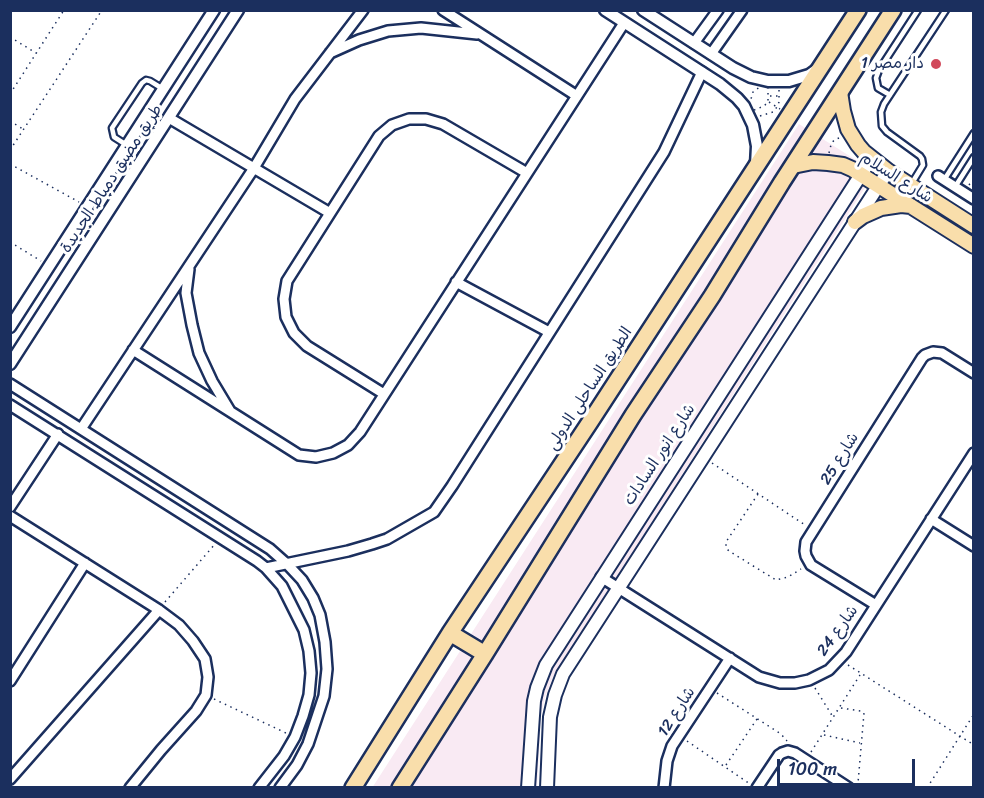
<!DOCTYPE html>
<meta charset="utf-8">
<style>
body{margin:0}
#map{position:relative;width:984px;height:798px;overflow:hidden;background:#fff;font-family:Sriracha,sans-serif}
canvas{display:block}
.frame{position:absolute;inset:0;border:12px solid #1b2f5e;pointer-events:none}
.scale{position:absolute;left:777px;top:759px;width:138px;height:27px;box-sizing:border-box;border:3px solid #1b2f5e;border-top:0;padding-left:8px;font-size:18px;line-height:21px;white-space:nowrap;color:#1b2f5e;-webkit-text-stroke:4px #fff;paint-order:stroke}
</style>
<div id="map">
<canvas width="984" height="798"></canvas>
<div class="frame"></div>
<div class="scale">100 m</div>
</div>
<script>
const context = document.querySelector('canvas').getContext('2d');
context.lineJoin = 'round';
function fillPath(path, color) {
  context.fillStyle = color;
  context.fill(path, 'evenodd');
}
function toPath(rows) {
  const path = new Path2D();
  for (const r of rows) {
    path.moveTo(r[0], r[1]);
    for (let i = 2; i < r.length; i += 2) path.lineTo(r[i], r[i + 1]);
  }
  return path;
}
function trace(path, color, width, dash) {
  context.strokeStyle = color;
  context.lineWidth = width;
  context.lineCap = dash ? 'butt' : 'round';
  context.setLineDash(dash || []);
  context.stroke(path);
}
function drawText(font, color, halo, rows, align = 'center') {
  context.font = font + ' Sriracha,"Playpen Sans Arabic",sans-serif';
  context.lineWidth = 6;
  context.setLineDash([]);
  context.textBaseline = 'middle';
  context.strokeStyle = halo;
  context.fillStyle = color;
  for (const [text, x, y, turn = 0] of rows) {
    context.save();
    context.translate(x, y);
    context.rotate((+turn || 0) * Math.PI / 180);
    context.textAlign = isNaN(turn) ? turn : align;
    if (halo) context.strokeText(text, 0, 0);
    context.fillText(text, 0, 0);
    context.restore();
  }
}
fillPath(toPath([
 [799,124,875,172,553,677,545,697,541,715,537,787,372,788]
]), '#f9eaf3');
const service = toPath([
 [890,95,878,88,876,78,879,70,918,10],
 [125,144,114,137,112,128,142,83,146,80,150,81,163,89],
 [944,180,974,133],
 [912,183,923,165,922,159,920,156,887,132,882,126,881,112,884,104,946,10],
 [955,187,974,157]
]);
const minor = toPath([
 [443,10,577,96],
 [694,43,718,10],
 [330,53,359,40,388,31,421,28,477,34],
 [711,54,742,10],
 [169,118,330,213],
 [938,176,974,199],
 [189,269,186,293,192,325,199,353,212,381,230,411],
 [456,282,549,332],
 [133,350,299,455,316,457,333,453,348,445,360,432,624,23],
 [10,384,270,549,288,565,302,580,313,598,320,615,325,642,327,669,324,696,308,744,297,765,280,788],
 [384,394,307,346,294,333,286,317,284,299,287,281,379,136,392,125,409,119,426,119,443,124,527,173],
 [10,405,257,561,266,568,282,586,304,630,309,651,311,673,309,695,303,716,295,737,284,756,259,788],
 [81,429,254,168,295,99,363,10],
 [10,507,58,434],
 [10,516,159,610,179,625,193,641,205,659,208,677,206,695,196,711,161,750,130,788],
 [931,519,974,546],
 [266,568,348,551,372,544,387,539,434,512,452,486,664,152,702,72],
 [601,577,759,677,780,683,795,683,809,680,829,670,846,652,974,453],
 [876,605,811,565,806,556,805,551,806,542,922,358,925,355,933,352,942,353,974,373],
 [10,681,85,563],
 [10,779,159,610],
 [664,788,667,761,672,746,730,658],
 [757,788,779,755,782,753,788,751,795,753,849,788]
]);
const tertiary = toPath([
 [605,10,720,84,737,98,744,106,753,125,757,146,756,165],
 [643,10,733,68,751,77,768,81,789,81,809,75,816,70],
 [10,327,214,10],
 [10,364,238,10]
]);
const secondary = toPath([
 [528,788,534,701,537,688,546,665,871,159],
 [547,788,550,717,555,695,563,674,888,171]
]);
const primary = toPath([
 [840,92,843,111,848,129,858,145,864,152,888,171,974,226],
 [793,166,813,162,828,163,843,165,852,169,974,246],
 [855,222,863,216,881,208,901,205,911,206]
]);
const trunk = toPath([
 [450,633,485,654],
 [353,788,450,633,590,422,858,10],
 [400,788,485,654,633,415,712,296,782,182,893,10]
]);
trace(service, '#1b2f5e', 9);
trace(minor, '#1b2f5e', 14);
trace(tertiary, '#1b2f5e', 15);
trace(secondary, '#1b2f5e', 16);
trace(primary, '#1b2f5e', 18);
trace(trunk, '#1b2f5e', 20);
trace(toPath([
 [10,37,36,53],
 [768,81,768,102,764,106,747,113,753,92,768,81],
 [10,94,64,10],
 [770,96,779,96],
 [769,102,780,109],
 [760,116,773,112,777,107,779,102,779,90],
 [10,121,23,129],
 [10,150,102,10],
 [829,153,831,145,834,140,839,138],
 [10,164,79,202],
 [969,185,974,178],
 [10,242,41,261],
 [712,463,805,525],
 [758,494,726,542,726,548,729,551,776,580,788,577,801,569],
 [165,602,215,544],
 [848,665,974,745],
 [815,688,833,717],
 [717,693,781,734,787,741],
 [214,699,286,733],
 [841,708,861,711,864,713,858,783],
 [824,735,860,743],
 [687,741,750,784],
 [811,752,860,675],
 [726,765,757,719],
 [927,788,974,714]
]), '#1b2f5e', 1.5, [1.5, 4.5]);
trace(service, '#fff', 4.5);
trace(minor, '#fff', 9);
trace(tertiary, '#fff', 10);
trace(secondary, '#fff', 12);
trace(primary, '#f9deab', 14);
trace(trunk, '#f9deab', 15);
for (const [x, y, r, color] of [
 [936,64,6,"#d1495b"]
]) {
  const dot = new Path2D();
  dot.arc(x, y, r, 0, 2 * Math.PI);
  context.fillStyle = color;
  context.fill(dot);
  trace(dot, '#fff', 2);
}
drawText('16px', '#1b2f5e', '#fff', [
 ["دار مصر 1",924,64]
], 'right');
drawText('16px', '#1b2f5e', '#fff', [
 ["شارع السلام",896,178,32],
 ["طريق مضيق دمياط الجديدة",112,179,-57],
 ["الطريق الساحلى الدولى",590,389,-57],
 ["شارع انور السادات",660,455,-57],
 ["شارع 25",840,459,-58],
 ["شارع 24",838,631,-54],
 ["شارع 12",677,712,-57]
]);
</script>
